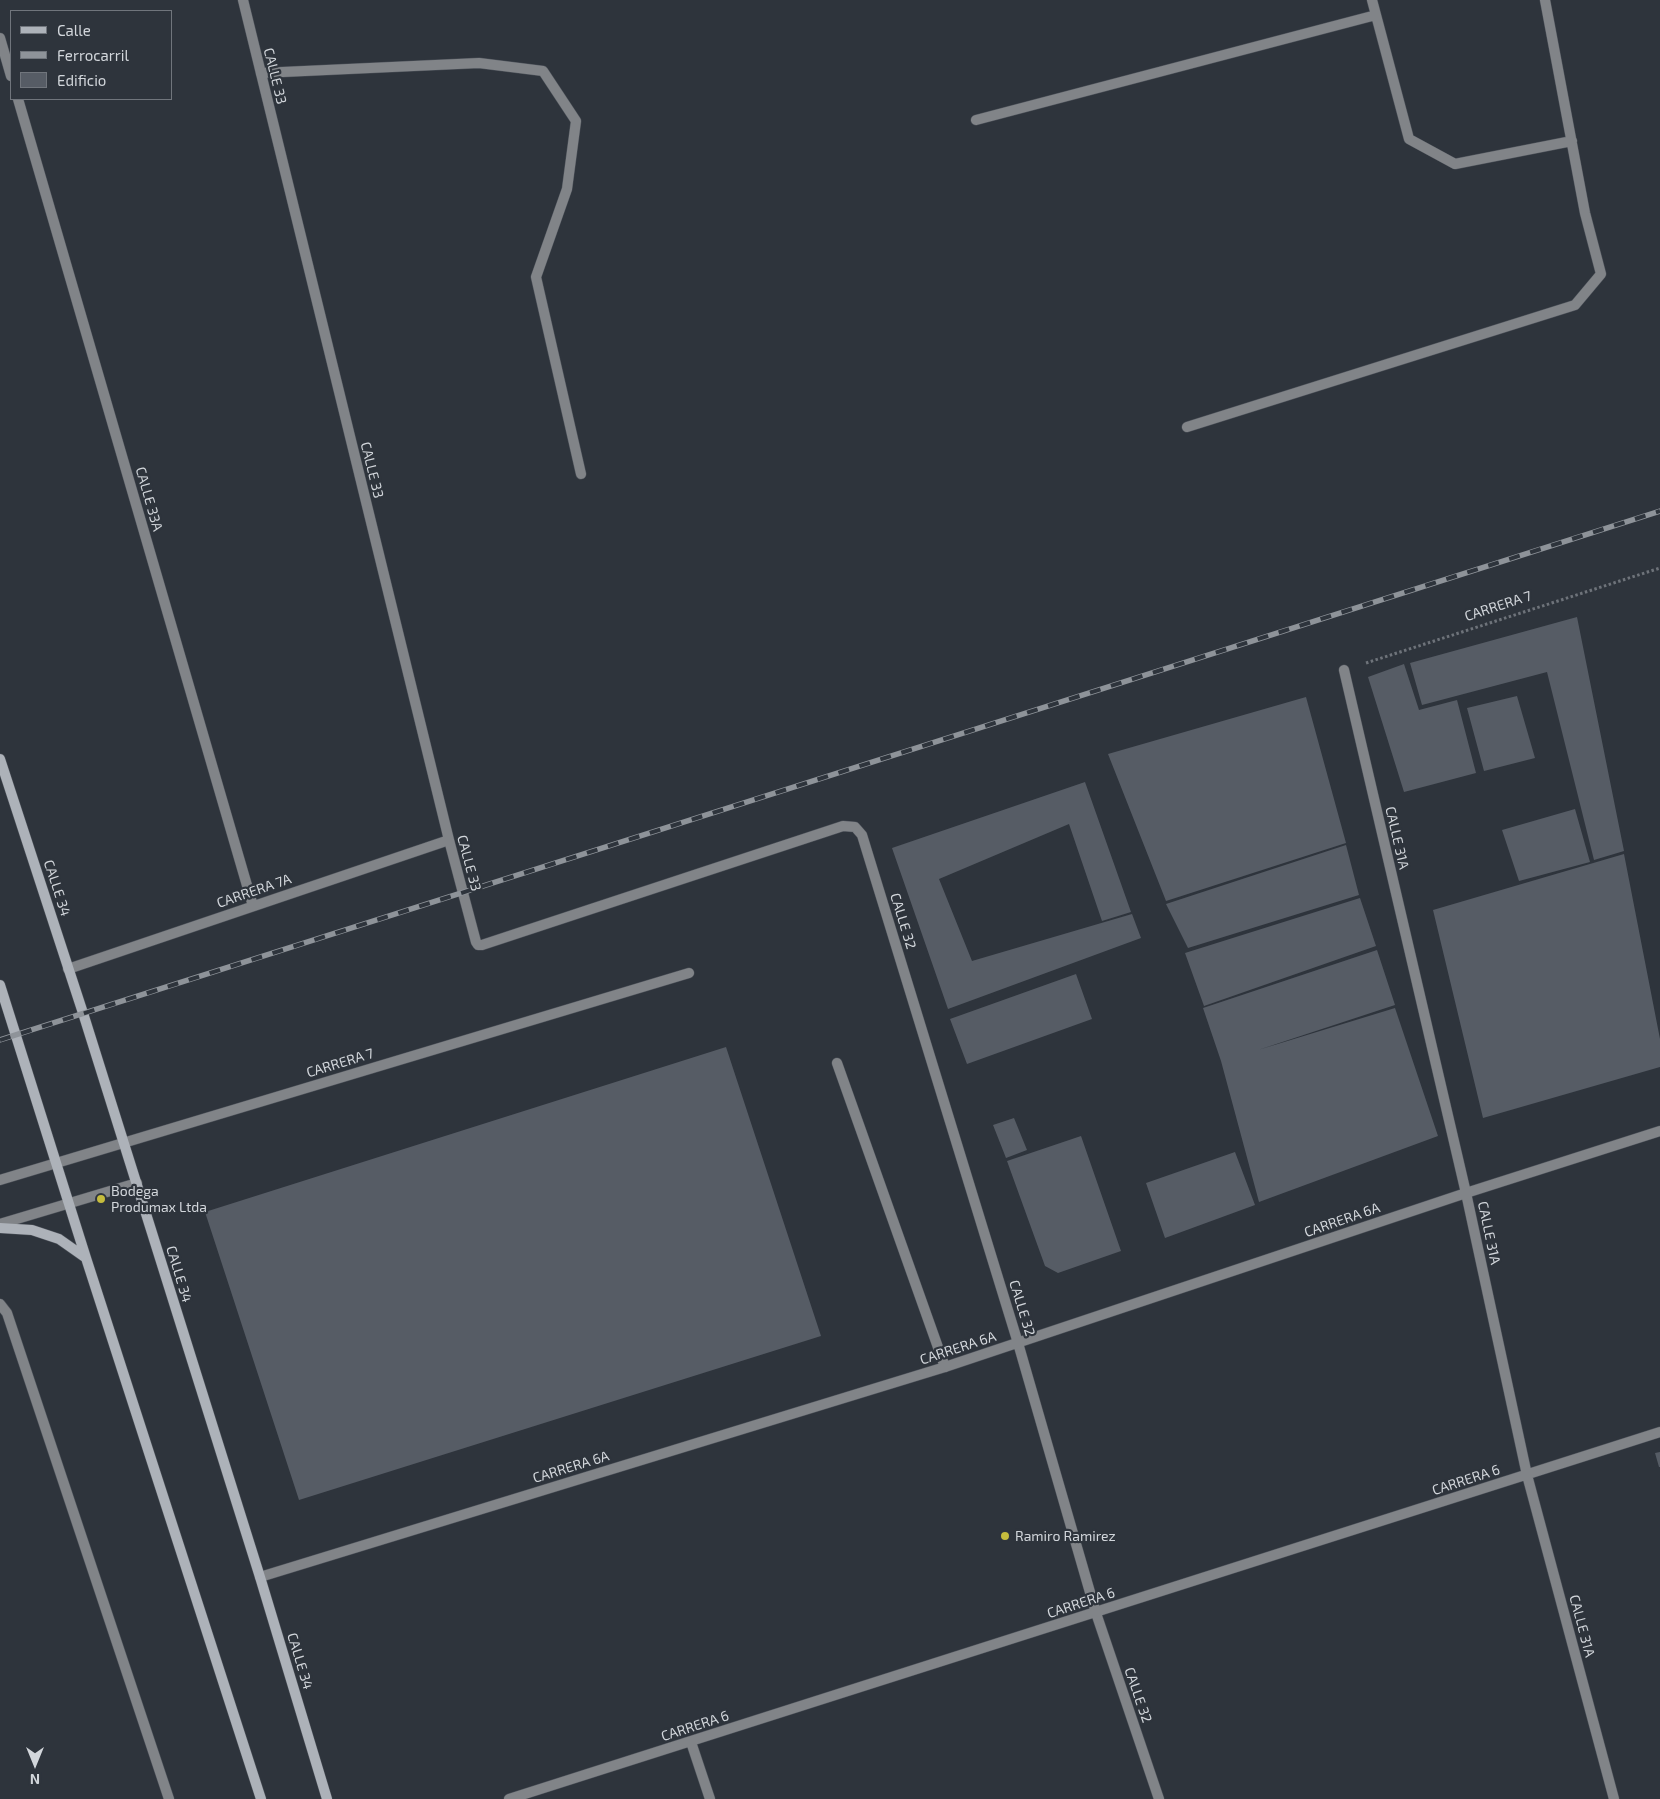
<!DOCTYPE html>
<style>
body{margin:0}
#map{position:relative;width:1660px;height:1799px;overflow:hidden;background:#2e343c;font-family:"Exo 2",sans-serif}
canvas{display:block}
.legend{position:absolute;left:10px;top:10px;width:162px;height:90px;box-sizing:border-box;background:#2e343c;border:1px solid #70757c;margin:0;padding:6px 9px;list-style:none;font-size:15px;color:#d2d6db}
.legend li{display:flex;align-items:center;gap:10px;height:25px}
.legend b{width:25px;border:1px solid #70757c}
.north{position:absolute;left:10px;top:1739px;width:50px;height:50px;-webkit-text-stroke:4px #2e343c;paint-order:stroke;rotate:180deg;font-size:14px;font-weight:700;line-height:20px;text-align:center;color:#d2d6db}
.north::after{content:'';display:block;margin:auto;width:18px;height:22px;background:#d2d6db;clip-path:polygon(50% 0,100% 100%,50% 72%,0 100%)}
</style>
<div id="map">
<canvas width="1660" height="1799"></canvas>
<ul class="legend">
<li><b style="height:6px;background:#adb2b9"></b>Calle</li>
<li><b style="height:6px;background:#8e9399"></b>Ferrocarril</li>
<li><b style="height:14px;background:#565c65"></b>Edificio</li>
</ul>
<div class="north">N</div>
</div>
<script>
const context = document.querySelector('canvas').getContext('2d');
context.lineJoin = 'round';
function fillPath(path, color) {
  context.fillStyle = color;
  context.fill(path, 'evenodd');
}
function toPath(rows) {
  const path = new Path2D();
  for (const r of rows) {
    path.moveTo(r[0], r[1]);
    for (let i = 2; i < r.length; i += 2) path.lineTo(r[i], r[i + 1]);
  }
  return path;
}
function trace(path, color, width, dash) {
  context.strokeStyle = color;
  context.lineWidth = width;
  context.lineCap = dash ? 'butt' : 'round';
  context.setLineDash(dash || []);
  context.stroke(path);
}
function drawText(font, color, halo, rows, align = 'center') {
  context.font = font + ' "Exo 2",sans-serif';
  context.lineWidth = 4.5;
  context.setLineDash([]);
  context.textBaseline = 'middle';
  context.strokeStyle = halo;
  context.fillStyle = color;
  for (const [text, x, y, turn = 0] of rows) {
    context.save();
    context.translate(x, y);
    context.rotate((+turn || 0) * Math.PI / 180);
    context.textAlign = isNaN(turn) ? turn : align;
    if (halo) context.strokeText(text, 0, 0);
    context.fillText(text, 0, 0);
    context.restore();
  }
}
fillPath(toPath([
 [1577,617,1624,851,1594,860,1547,672,1422,705,1410,663],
 [1404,664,1419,710,1457,700,1476,773,1404,792,1368,677],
 [1517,696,1535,758,1484,771,1467,708],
 [1306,697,1346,843,1166,901,1108,754],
 [1085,782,1131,912,1102,921,1069,824,939,879,972,961,1132,914,1141,938,948,1009,892,848],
 [1575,809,1590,862,1519,881,1502,830],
 [1346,845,1359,895,1188,948,1166,904],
 [1624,854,1660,1039,1660,1067,1483,1118,1433,910],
 [1360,898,1376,946,1204,1006,1185,953],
 [1377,950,1395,1005,1258,1050,1395,1008,1438,1136,1259,1202,1221,1061,1203,1008],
 [1076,974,1092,1019,967,1064,950,1019],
 [726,1047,821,1336,299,1500,205,1212],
 [1014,1118,1027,1150,1006,1158,993,1125],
 [1081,1136,1121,1251,1058,1273,1045,1266,1007,1161],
 [1235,1152,1255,1205,1165,1238,1146,1183],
 [1660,1452,1660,1467,1659,1467,1655,1453]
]), '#565c65');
const service = toPath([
 [1372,0,1409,139,1455,164,1572,141],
 [261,73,479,63,543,71,576,121,567,189,536,277,581,474],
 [976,120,1376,15],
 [1187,427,1575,305,1601,274,1585,213,1545,0],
 [837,1063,945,1367],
 [0,1304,7,1313,169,1799]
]);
const minor = toPath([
 [243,0,449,840,476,942,478,945,482,945,843,826,855,827,862,835,1018,1343,1096,1613,1159,1799],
 [0,38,11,76],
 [18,99,253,906],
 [1344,670,1466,1193,1527,1475,1614,1799],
 [68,969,449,840],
 [0,1180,689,973],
 [0,1224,137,1183],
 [260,1577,945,1367,1466,1193,1660,1131],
 [691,1742,710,1799],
 [509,1799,1660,1432]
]);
const secondary = toPath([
 [0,759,83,1013,260,1577,327,1799],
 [0,985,86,1258,261,1799],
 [0,1228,32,1230,59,1239,86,1258]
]);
trace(service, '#4c5159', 11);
trace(minor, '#4c5159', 11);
trace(secondary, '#4c5159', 11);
trace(toPath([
 [1366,663,1660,568]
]), '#6e737a', 3, [2.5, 2.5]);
trace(service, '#818488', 10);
trace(minor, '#818488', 10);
trace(secondary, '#adb2b9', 10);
const rail = toPath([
 [0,1040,1660,511]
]);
trace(rail, '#8e9399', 5.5);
trace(rail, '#2e343c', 4, [11]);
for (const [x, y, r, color] of [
 [101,1199,5,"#c5bc3d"],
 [1005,1536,5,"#c5bc3d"]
]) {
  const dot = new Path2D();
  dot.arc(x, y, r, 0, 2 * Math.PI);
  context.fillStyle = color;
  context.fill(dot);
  trace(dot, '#2e343c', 2);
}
drawText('14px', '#d2d6db', '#2e343c', [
 ["CALLE 33",275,76,76],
 ["CALLE 33",372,470,76],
 ["CALLE 33A",149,499,74],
 ["CARRERA 7",1498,606,-18],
 ["CALLE 31A",1397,838,77],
 ["CALLE 33",469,863,75],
 ["CALLE 34",57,888,72],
 ["CARRERA 7A",254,891,-19],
 ["CALLE 32",903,921,73],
 ["CARRERA 7",340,1063,-17],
 ["CARRERA 6A",1342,1220,-19],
 ["CALLE 31A",1489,1233,78],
 ["CALLE 34",179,1274,73],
 ["CALLE 32",1022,1308,73],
 ["CARRERA 6A",958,1348,-18],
 ["CARRERA 6A",571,1467,-17],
 ["CARRERA 6",1466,1480,-18],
 ["CARRERA 6",1081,1603,-18],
 ["CALLE 31A",1582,1626,75],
 ["CALLE 34",300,1661,73],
 ["CALLE 32",1138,1695,71],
 ["CARRERA 6",695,1726,-18]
]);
drawText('14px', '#d2d6db', '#2e343c', [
 ["Bodega",111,1191],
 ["Produmax Ltda",111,1207],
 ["Ramiro Ramirez",1015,1536]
], 'left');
</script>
